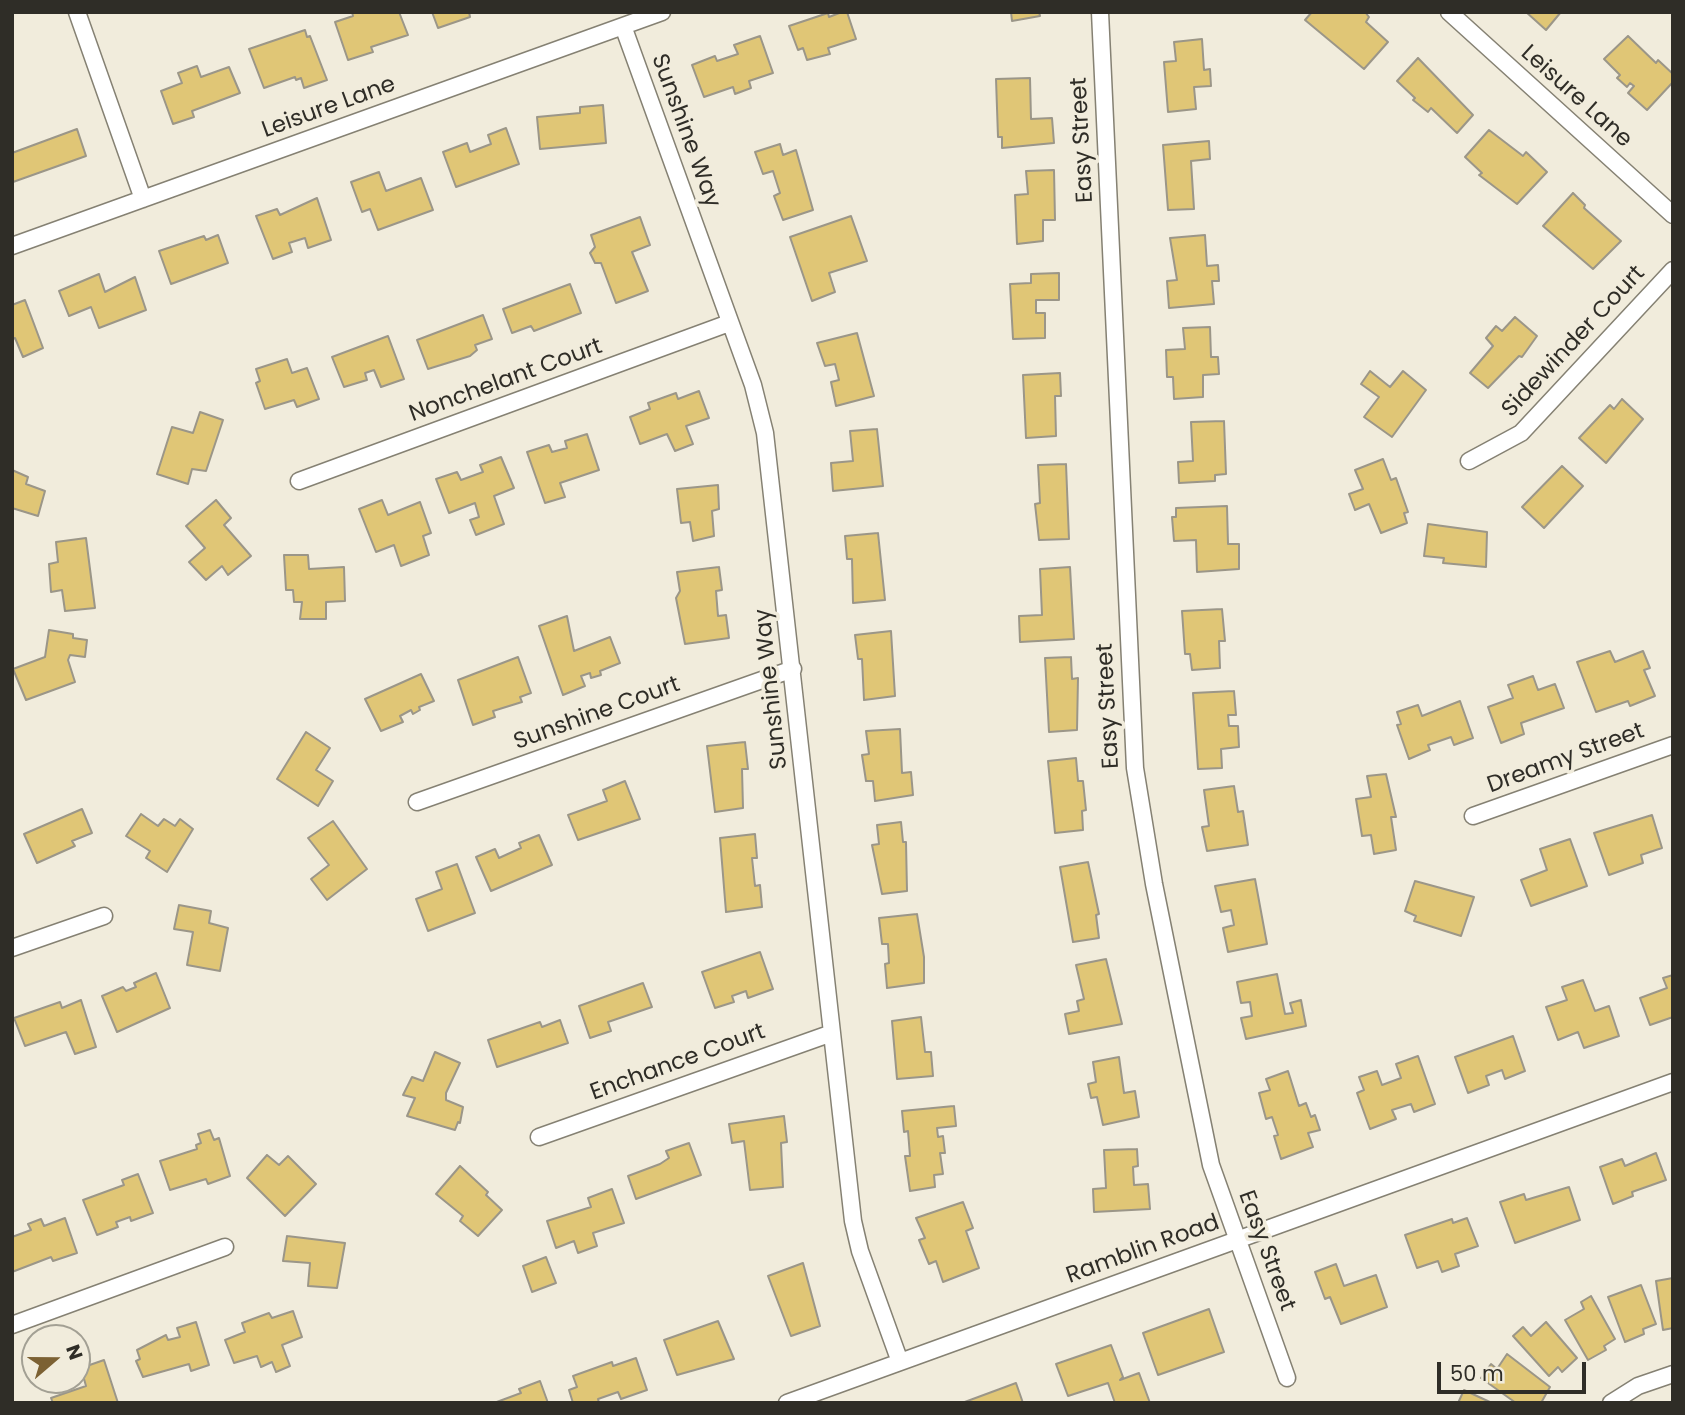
<!DOCTYPE html>
<style>
body{margin:0}
#map{position:relative;width:1685px;height:1415px;overflow:hidden;background:#f1ecdc;font-family:Poppins,sans-serif}
canvas{display:block}
.frame{position:absolute;inset:0;border:14px solid #2f2d27;pointer-events:none}
.north{position:absolute;left:21px;top:1324px;width:70px;height:70px;box-sizing:border-box;background:#f1ecdc;border:2px solid #a3a094;border-radius:50%;rotate:70deg;font-size:19px;font-weight:700;line-height:28px;text-align:center;color:#2f2d27}
.north::after{content:'';display:block;margin:auto;width:24px;height:32px;background:#7c6133;clip-path:polygon(50% 0,100% 100%,50% 72%,0 100%)}
.scale{position:absolute;left:1437px;top:1362px;width:149px;height:32px;box-sizing:border-box;border:4px solid #2f2d27;border-top:0;padding-left:9px;font-size:21px;line-height:24px;white-space:nowrap;color:#2f2d27;-webkit-text-stroke:5px #f1ecdc;paint-order:stroke}
</style>
<div id="map">
<canvas width="1685" height="1415"></canvas>
<div class="frame"></div>
<div class="north">N</div>
<div class="scale">50 m</div>
</div>
<script>
const context = document.querySelector('canvas').getContext('2d');
context.lineJoin = 'round';
function fillPath(path, color) {
  context.fillStyle = color;
  context.fill(path, 'evenodd');
}
function toPath(rows) {
  const path = new Path2D();
  for (const r of rows) {
    path.moveTo(r[0], r[1]);
    for (let i = 2; i < r.length; i += 2) path.lineTo(r[i], r[i + 1]);
  }
  return path;
}
function trace(path, color, width, dash) {
  context.strokeStyle = color;
  context.lineWidth = width;
  context.lineCap = dash ? 'butt' : 'round';
  context.setLineDash(dash || []);
  context.stroke(path);
}
function drawText(font, color, halo, rows, align = 'center') {
  context.font = font + ' Poppins,sans-serif';
  context.lineWidth = 7;
  context.setLineDash([]);
  context.textBaseline = 'middle';
  context.strokeStyle = halo;
  context.fillStyle = color;
  for (const [text, x, y, turn = 0] of rows) {
    context.save();
    context.translate(x, y);
    context.rotate((+turn || 0) * Math.PI / 180);
    context.textAlign = isNaN(turn) ? turn : align;
    if (halo) context.strokeText(text, 0, 0);
    context.fillText(text, 0, 0);
    context.restore();
  }
}
const building = toPath([
 [352,12,399,12,408,35,371,47,373,52,348,60,335,22,353,16,352,12],
 [432,12,469,12,470,17,438,28,432,12],
 [842,12,847,12,856,39,828,48,830,54,807,60,803,48,798,50,789,26,828,13,829,17,842,12],
 [1011,12,1039,12,1040,16,1012,21,1011,12],
 [1312,12,1365,12,1369,17,1366,22,1388,42,1364,69,1305,20,1312,12],
 [1526,12,1561,12,1546,30,1526,12],
 [305,30,307,37,310,36,327,80,304,88,301,78,296,80,295,77,264,88,249,49,305,30],
 [760,36,773,73,749,81,751,88,735,94,733,87,704,97,692,65,715,56,717,61,738,54,734,45,760,36],
 [1628,36,1656,63,1658,60,1673,74,1673,82,1647,110,1628,93,1634,86,1630,83,1627,87,1617,78,1620,75,1604,59,1628,36],
 [1202,39,1204,70,1210,69,1211,86,1194,87,1196,109,1168,112,1164,62,1176,61,1174,42,1202,39],
 [1418,58,1473,115,1457,133,1431,108,1428,112,1413,100,1415,98,1397,81,1418,58],
 [197,66,201,77,229,67,240,93,192,111,194,117,173,124,161,91,182,83,178,73,197,66],
 [1030,78,1031,119,1052,118,1054,143,1002,148,1002,137,998,137,996,79,1030,78],
 [603,105,606,143,540,149,537,117,580,113,580,107,603,105],
 [506,128,519,164,456,187,443,152,467,143,470,152,491,144,488,135,506,128],
 [77,129,86,156,13,182,12,153,77,129],
 [1489,130,1523,156,1526,152,1547,172,1517,204,1479,175,1482,173,1465,157,1489,130],
 [1209,141,1210,159,1191,161,1194,209,1168,210,1163,145,1209,141],
 [780,144,783,155,796,150,813,210,783,220,774,196,780,193,773,171,763,174,755,152,780,144],
 [1054,170,1055,220,1043,220,1043,241,1017,244,1015,195,1028,194,1026,171,1054,170],
 [379,172,386,191,421,178,433,210,378,230,370,209,362,212,351,182,379,172],
 [1573,193,1585,205,1584,208,1621,241,1593,269,1543,226,1573,193],
 [317,198,331,240,308,248,305,238,289,243,292,252,273,259,256,216,277,209,280,215,317,198],
 [851,216,867,261,829,273,835,292,812,301,790,237,851,216],
 [640,217,650,245,632,252,648,291,616,303,601,263,595,263,590,253,595,247,591,235,640,217],
 [218,235,228,263,171,284,159,251,204,236,206,240,218,235],
 [1205,235,1207,266,1218,265,1219,281,1212,281,1214,304,1169,308,1167,281,1177,280,1170,238,1205,235],
 [1059,273,1059,300,1036,300,1036,313,1045,313,1045,338,1013,339,1010,284,1031,283,1031,274,1059,273],
 [99,274,105,292,135,277,146,310,99,328,91,307,69,316,59,291,99,274],
 [570,284,581,313,534,331,531,326,512,333,503,309,570,284],
 [25,300,43,348,23,357,15,338,12,339,12,305,25,300],
 [483,315,492,339,475,345,477,350,470,356,428,369,417,340,483,315],
 [1515,317,1537,336,1522,357,1519,356,1488,388,1470,373,1493,346,1486,338,1496,326,1502,331,1515,317],
 [1210,327,1211,357,1218,357,1219,374,1203,375,1203,397,1174,399,1173,377,1167,377,1166,350,1185,349,1183,328,1210,327],
 [857,333,874,396,836,406,831,382,839,380,835,364,825,366,817,343,857,333],
 [388,336,404,379,381,387,374,370,365,373,367,380,344,387,332,357,388,336],
 [287,359,292,373,307,368,319,399,297,407,294,400,265,409,256,383,260,381,256,369,287,359],
 [1370,371,1390,387,1403,371,1426,390,1392,437,1364,417,1379,397,1361,384,1370,371],
 [1060,373,1061,396,1055,396,1056,436,1026,438,1023,375,1060,373],
 [699,391,709,418,686,426,693,444,675,451,667,434,640,444,630,417,650,409,648,403,676,393,678,399,699,391],
 [1622,399,1643,419,1606,463,1579,438,1610,405,1614,409,1622,399],
 [200,412,223,420,206,471,192,469,188,484,157,474,172,427,193,433,200,412],
 [1224,421,1226,474,1215,475,1215,481,1179,483,1178,462,1193,461,1191,422,1224,421],
 [877,429,883,486,833,491,831,463,853,461,850,431,877,429],
 [587,434,599,470,560,483,565,497,545,503,527,452,549,445,552,452,567,448,565,441,587,434],
 [501,457,514,488,494,496,504,524,476,535,470,520,479,517,475,503,449,513,436,479,457,472,461,480,483,472,480,465,501,457],
 [1383,459,1391,480,1396,478,1408,512,1404,513,1407,523,1381,533,1369,504,1355,510,1349,494,1363,489,1355,470,1383,459],
 [1066,464,1069,539,1039,540,1035,504,1040,503,1038,465,1066,464],
 [1562,466,1583,486,1544,528,1522,507,1562,466],
 [12,470,28,477,26,484,45,491,38,516,12,508,12,470],
 [718,485,719,509,712,511,714,536,693,541,690,522,681,523,677,489,718,485],
 [216,500,231,518,224,525,251,556,228,575,222,566,206,580,189,562,205,548,186,526,216,500],
 [382,500,388,515,420,502,431,533,423,536,429,555,401,566,394,545,376,552,359,509,382,500],
 [1227,506,1228,544,1239,544,1239,569,1197,572,1196,540,1174,541,1172,517,1176,517,1176,508,1227,506],
 [1428,524,1487,532,1486,567,1443,563,1444,558,1424,556,1428,524],
 [878,533,885,600,853,603,852,559,847,559,845,536,878,533],
 [86,538,95,608,65,611,62,590,51,592,49,564,58,562,56,542,86,538],
 [284,555,308,555,309,569,344,567,345,601,326,602,326,619,300,619,302,602,294,602,293,590,286,590,284,555],
 [719,567,722,590,716,591,718,616,726,615,729,638,685,644,676,598,680,591,677,572,719,567],
 [1070,567,1074,639,1020,642,1019,616,1042,615,1040,569,1070,567],
 [1222,609,1225,641,1219,641,1220,668,1192,670,1190,654,1185,654,1182,611,1222,609],
 [567,616,574,651,610,637,620,663,600,671,601,675,591,678,590,673,581,676,585,686,563,695,539,626,567,616],
 [49,630,73,634,73,638,87,640,85,657,70,655,68,660,75,682,26,700,13,669,45,657,49,630],
 [891,631,895,696,864,700,862,659,858,659,855,635,891,631],
 [1610,651,1615,662,1643,651,1650,668,1644,670,1655,696,1630,706,1628,701,1596,712,1577,662,1610,651],
 [518,657,531,693,520,697,522,702,493,711,495,717,473,725,458,680,518,657],
 [1071,657,1072,679,1078,678,1077,730,1049,732,1045,658,1071,657],
 [421,674,434,701,419,707,420,710,413,714,411,710,400,716,403,722,381,731,365,699,421,674],
 [1533,676,1538,690,1555,684,1564,708,1521,723,1524,734,1501,743,1488,707,1513,698,1508,685,1533,676],
 [1234,691,1236,715,1228,715,1229,726,1238,726,1239,747,1221,749,1222,768,1198,769,1193,693,1234,691],
 [1460,701,1473,738,1454,745,1451,737,1428,745,1430,750,1409,759,1397,725,1401,724,1397,712,1418,705,1422,716,1460,701],
 [900,729,902,773,911,772,913,795,875,801,873,781,866,781,862,755,869,754,866,731,900,729],
 [306,732,330,748,316,770,333,781,318,806,277,779,306,732],
 [745,742,748,769,742,769,743,808,715,812,707,746,745,742],
 [1076,758,1078,781,1083,781,1086,810,1082,811,1083,830,1055,833,1048,761,1076,758],
 [1386,774,1396,817,1391,817,1396,850,1374,854,1371,835,1362,836,1356,799,1371,797,1367,776,1386,774],
 [625,781,640,819,578,840,568,815,607,801,603,790,625,781],
 [1234,786,1238,812,1243,811,1248,845,1207,851,1202,827,1209,826,1204,790,1234,786],
 [82,809,92,833,72,841,75,846,37,863,24,834,82,809],
 [141,814,158,826,164,819,175,826,180,819,193,829,167,872,146,858,150,851,126,836,141,814],
 [1652,815,1662,848,1641,855,1643,863,1609,875,1594,833,1652,815],
 [333,821,367,869,327,900,311,879,329,865,308,838,333,821],
 [901,822,903,842,906,842,907,891,882,894,872,845,879,844,877,825,901,822],
 [755,834,757,858,752,858,755,886,760,885,762,907,726,912,720,838,755,834],
 [539,835,552,865,491,891,476,857,495,849,499,858,521,848,519,843,539,835],
 [1570,839,1587,886,1531,906,1521,880,1547,870,1540,849,1570,839],
 [1088,862,1099,914,1096,915,1099,938,1073,942,1060,867,1088,862],
 [457,864,475,913,428,931,416,899,442,889,436,872,457,864],
 [1255,879,1267,944,1228,952,1223,928,1234,925,1231,910,1221,912,1215,886,1255,879],
 [1415,881,1474,897,1461,936,1414,921,1416,916,1405,911,1415,881],
 [179,905,211,911,209,923,228,928,220,971,187,965,193,932,174,929,179,905],
 [917,914,924,957,924,983,887,988,885,964,889,963,888,944,882,944,879,918,917,914],
 [760,952,773,989,748,998,746,991,732,996,734,1002,715,1008,702,972,760,952],
 [1106,959,1122,1024,1069,1034,1065,1014,1079,1011,1077,1001,1084,999,1076,965,1106,959],
 [156,973,170,1008,117,1032,102,996,123,987,126,991,136,987,134,983,156,973],
 [1277,974,1285,1014,1293,1013,1290,1003,1301,1000,1306,1026,1246,1039,1241,1018,1252,1016,1250,1002,1241,1003,1237,982,1277,974],
 [1673,975,1673,1017,1650,1025,1640,998,1667,988,1663,978,1673,975],
 [1583,980,1595,1011,1609,1006,1619,1036,1584,1048,1578,1032,1558,1040,1546,1007,1567,1000,1562,987,1583,980],
 [643,983,652,1007,608,1022,611,1031,590,1038,579,1006,643,983],
 [81,1000,96,1047,75,1054,66,1032,25,1046,14,1018,60,1002,62,1008,81,1000],
 [921,1017,925,1052,931,1052,933,1076,897,1079,892,1021,921,1017],
 [560,1020,568,1043,497,1067,488,1040,540,1022,542,1027,560,1020],
 [1513,1036,1525,1071,1505,1079,1502,1070,1486,1076,1489,1085,1468,1093,1455,1057,1513,1036],
 [435,1052,460,1063,446,1093,446,1100,463,1107,460,1123,458,1122,455,1130,407,1116,415,1098,403,1095,412,1077,423,1081,435,1052],
 [1418,1056,1435,1104,1414,1112,1411,1104,1392,1110,1396,1119,1370,1129,1357,1093,1364,1090,1359,1077,1377,1071,1382,1085,1401,1078,1396,1064,1418,1056],
 [1119,1057,1124,1093,1135,1091,1139,1117,1103,1125,1097,1097,1091,1098,1088,1084,1096,1082,1093,1062,1119,1057],
 [1288,1071,1299,1106,1306,1103,1311,1117,1315,1115,1320,1130,1308,1133,1313,1147,1281,1159,1274,1136,1278,1135,1272,1117,1266,1119,1259,1093,1270,1090,1266,1079,1288,1071],
 [954,1106,956,1126,937,1128,938,1137,943,1136,945,1153,940,1153,943,1174,934,1175,935,1187,910,1191,905,1156,910,1156,908,1131,904,1132,902,1111,954,1106],
 [784,1116,787,1142,781,1143,783,1187,750,1190,744,1141,732,1143,729,1124,784,1116],
 [210,1130,214,1140,219,1138,230,1176,208,1184,206,1179,170,1190,160,1161,197,1149,196,1145,201,1143,198,1134,210,1130],
 [689,1143,701,1175,636,1199,628,1176,660,1164,669,1158,666,1151,689,1143],
 [1137,1149,1138,1166,1133,1167,1134,1185,1148,1184,1150,1209,1094,1212,1093,1189,1106,1188,1104,1150,1137,1149],
 [1656,1153,1666,1180,1632,1192,1633,1196,1613,1204,1600,1167,1622,1159,1625,1166,1656,1153],
 [267,1155,279,1165,288,1156,316,1184,285,1216,247,1178,267,1155],
 [460,1166,488,1192,486,1195,502,1210,478,1236,460,1221,463,1216,436,1194,460,1166],
 [138,1174,153,1213,131,1221,130,1217,116,1222,118,1227,97,1235,83,1200,124,1185,122,1180,138,1174],
 [1569,1187,1580,1220,1515,1243,1500,1202,1524,1194,1526,1200,1569,1187],
 [612,1189,624,1223,593,1233,597,1246,578,1253,574,1241,556,1248,547,1221,591,1207,588,1198,612,1189],
 [963,1202,973,1228,966,1231,979,1268,943,1282,936,1261,929,1264,919,1240,925,1238,916,1218,963,1202],
 [65,1218,77,1253,53,1261,51,1257,12,1272,12,1237,31,1230,28,1224,41,1219,44,1226,65,1218],
 [1467,1218,1478,1246,1455,1254,1459,1266,1442,1272,1438,1261,1417,1268,1405,1235,1452,1219,1453,1223,1467,1218],
 [287,1236,345,1243,337,1288,308,1286,310,1263,283,1261,287,1236],
 [546,1257,556,1283,532,1292,523,1266,546,1257],
 [803,1263,820,1326,791,1336,768,1276,803,1263],
 [1336,1264,1344,1286,1376,1275,1387,1307,1341,1324,1330,1297,1325,1299,1315,1272,1336,1264],
 [1673,1278,1673,1328,1663,1330,1656,1281,1673,1278],
 [1641,1285,1656,1324,1643,1329,1644,1334,1625,1342,1608,1297,1641,1285],
 [1591,1296,1615,1339,1604,1346,1606,1350,1588,1360,1565,1320,1584,1309,1581,1302,1591,1296],
 [1209,1309,1224,1352,1158,1375,1143,1333,1209,1309],
 [293,1311,302,1337,282,1345,290,1366,276,1372,272,1362,261,1367,257,1356,234,1363,225,1340,245,1332,242,1323,269,1313,272,1318,293,1311],
 [718,1321,734,1359,677,1375,664,1340,718,1321],
 [196,1322,209,1365,191,1371,189,1364,143,1377,136,1361,140,1359,137,1350,166,1335,168,1340,180,1337,177,1328,196,1322],
 [1546,1322,1577,1358,1562,1372,1558,1367,1549,1376,1513,1336,1523,1327,1531,1336,1546,1322],
 [1111,1345,1123,1377,1120,1380,1139,1373,1150,1403,1115,1403,1108,1383,1068,1396,1056,1364,1111,1345],
 [1507,1354,1550,1387,1541,1403,1516,1403,1481,1378,1491,1364,1497,1369,1507,1354],
 [636,1358,647,1390,621,1399,618,1392,598,1399,599,1403,573,1403,569,1390,577,1387,573,1376,612,1362,613,1366,636,1358],
 [104,1360,118,1403,53,1403,51,1398,86,1386,81,1368,104,1360],
 [540,1381,548,1403,494,1403,521,1393,519,1389,540,1381],
 [1016,1383,1023,1403,962,1403,1016,1383],
 [1464,1390,1492,1403,1458,1403,1464,1390]
]);
fillPath(building, '#e0c676');
trace(building, '#9b9688', 2);
const street = toPath([
 [77,12,143,199],
 [1100,12,1135,768,1154,884,1211,1165,1287,1378],
 [1449,12,1673,215],
 [623,26,753,385,765,433,853,1221,860,1251,900,1362],
 [12,246,662,12],
 [1469,461,1521,433,1673,270],
 [299,481,729,323],
 [417,802,793,669],
 [1473,816,1673,745],
 [12,948,104,916],
 [539,1137,832,1033],
 [12,1325,225,1247],
 [787,1403,1673,1082],
 [1611,1403,1638,1386,1673,1374]
]);
trace(street, '#858173', 19);
trace(street, '#fff', 16);
drawText('23px', '#2f2d27', '#f1ecdc', [
 ["Leisure Lane",1576,97,42],
 ["Leisure Lane",329,108,-20],
 ["Sunshine Way",685,131,70],
 ["Easy Street",1083,140,-93],
 ["Sidewinder Court",1574,342,-47],
 ["Nonchelant Court",506,381,-20],
 ["Sunshine Way",772,689,-96],
 ["Easy Street",1109,706,-93],
 ["Sunshine Court",597,714,-20],
 ["Dreamy Street",1566,759,-20],
 ["Enchance Court",678,1063,-20],
 ["Ramblin Road",1143,1250,-20],
 ["Easy Street",1266,1251,70]
]);
</script>
